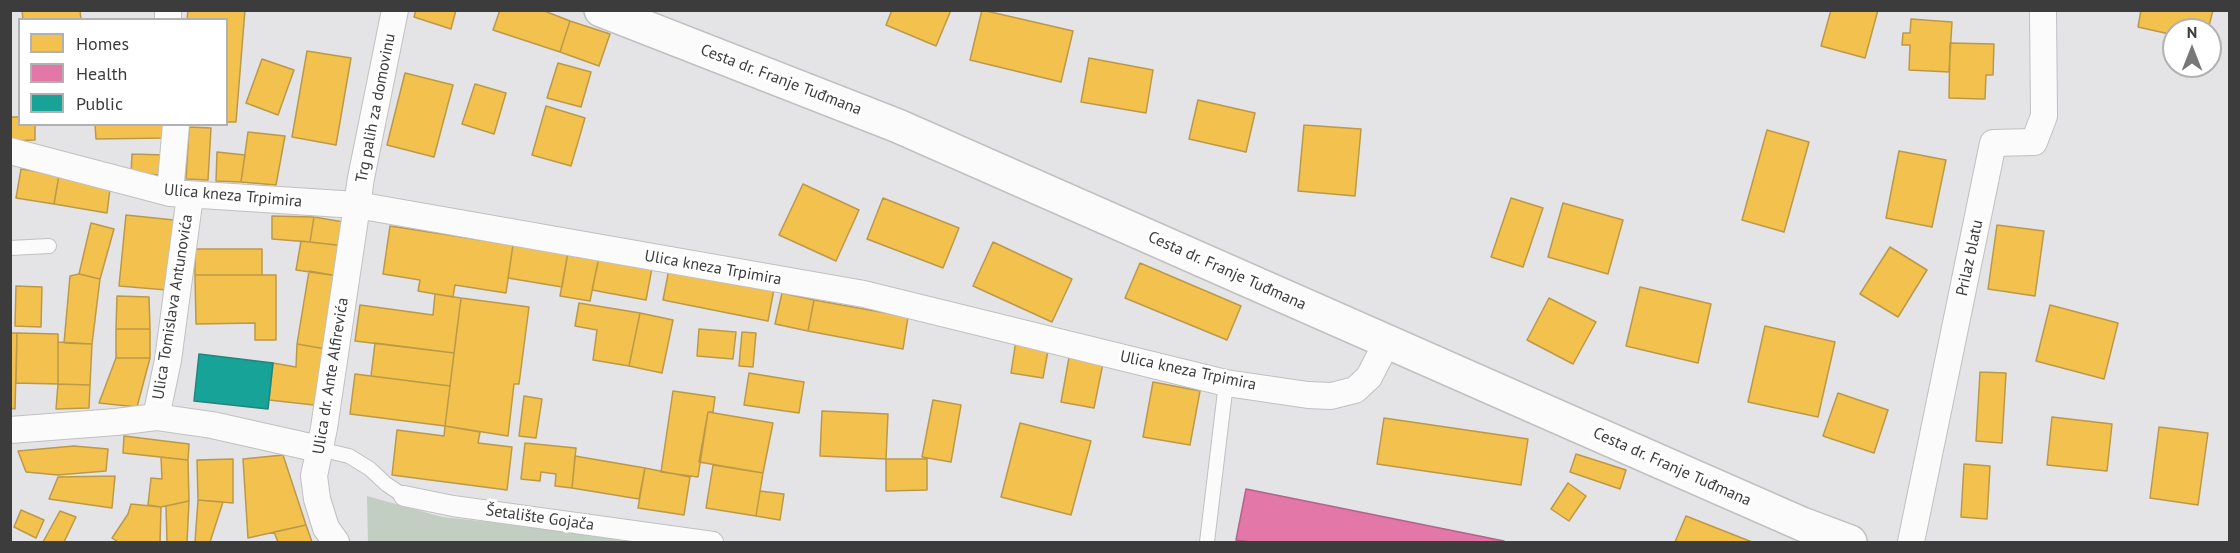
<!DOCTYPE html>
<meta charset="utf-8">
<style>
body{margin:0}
#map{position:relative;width:2240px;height:553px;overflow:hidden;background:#e4e3e5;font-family:"PT Sans",sans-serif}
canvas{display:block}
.frame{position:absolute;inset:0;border:12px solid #3d3c3d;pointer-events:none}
.legend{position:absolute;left:18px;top:18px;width:210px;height:108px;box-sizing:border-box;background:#fff;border:2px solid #b1b1b1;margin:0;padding:8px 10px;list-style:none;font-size:18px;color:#3d3c3d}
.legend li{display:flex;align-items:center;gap:12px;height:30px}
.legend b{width:30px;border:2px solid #b1b1b1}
.north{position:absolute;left:2162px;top:18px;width:60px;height:60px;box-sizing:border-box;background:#fff;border:2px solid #b1b1b1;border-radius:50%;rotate:0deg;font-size:16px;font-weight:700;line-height:24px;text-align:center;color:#3d3c3d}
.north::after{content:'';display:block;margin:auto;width:21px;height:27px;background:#777678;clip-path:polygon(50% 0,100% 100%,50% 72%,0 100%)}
</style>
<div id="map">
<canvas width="2240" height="553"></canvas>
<div class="frame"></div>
<ul class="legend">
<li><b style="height:16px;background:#f2c14e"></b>Homes</li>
<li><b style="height:16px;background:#e377a8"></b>Health</li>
<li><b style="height:16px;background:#17a398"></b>Public</li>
</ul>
<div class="north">N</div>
</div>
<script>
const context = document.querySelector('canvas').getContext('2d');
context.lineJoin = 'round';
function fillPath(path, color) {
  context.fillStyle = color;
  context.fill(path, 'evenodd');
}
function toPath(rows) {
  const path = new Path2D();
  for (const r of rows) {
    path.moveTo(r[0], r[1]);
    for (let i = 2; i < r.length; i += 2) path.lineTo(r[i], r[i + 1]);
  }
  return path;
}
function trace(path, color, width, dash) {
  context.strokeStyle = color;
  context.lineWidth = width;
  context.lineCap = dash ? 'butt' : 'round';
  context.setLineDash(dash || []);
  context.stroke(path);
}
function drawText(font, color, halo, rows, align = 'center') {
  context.font = font + ' "PT Sans",sans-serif';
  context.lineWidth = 6;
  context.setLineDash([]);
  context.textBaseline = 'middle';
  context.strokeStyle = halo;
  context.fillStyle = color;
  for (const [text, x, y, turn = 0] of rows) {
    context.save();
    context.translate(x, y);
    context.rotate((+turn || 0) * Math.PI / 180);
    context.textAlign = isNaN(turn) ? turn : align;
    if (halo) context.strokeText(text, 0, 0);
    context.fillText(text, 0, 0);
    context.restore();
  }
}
fillPath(toPath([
 [367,496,442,517,545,528,641,542,368,542]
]), '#c1cec1');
const homes = toPath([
 [22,10,80,10,81,20,23,20,22,10],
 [188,10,245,10,236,122,226,122,226,20,187,20,188,10],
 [416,10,456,10,451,29,414,17,416,10],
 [500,10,542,10,570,21,560,52,493,30,500,10],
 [892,10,951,10,936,46,886,25,892,10],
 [982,10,1073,31,1061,82,970,60,982,10],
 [1831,10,1878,10,1865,58,1821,46,1831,10],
 [2141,10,2213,10,2208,30,2174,30,2174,35,2138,27,2141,10],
 [1911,19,1952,22,1949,72,1909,70,1910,45,1902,45,1903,33,1910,33,1911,19],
 [570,21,610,34,599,66,560,52,570,21],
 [1950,43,1994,44,1993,75,1986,75,1985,99,1949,98,1950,43],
 [307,51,351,58,336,145,292,137,307,51],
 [1089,58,1153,70,1146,113,1081,102,1089,58],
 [262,59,294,70,278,115,246,103,262,59],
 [558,63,591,72,581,107,547,98,558,63],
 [405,73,453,85,434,157,387,145,405,73],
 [475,84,506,93,494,134,462,124,475,84],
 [1198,100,1255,113,1246,152,1189,139,1198,100],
 [546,106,585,118,571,166,532,155,546,106],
 [10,117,20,117,20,124,35,124,35,140,10,141,10,117],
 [95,124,167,124,167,138,96,139,95,124],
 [1304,125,1361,129,1355,196,1298,191,1304,125],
 [189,127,211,128,208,180,186,179,189,127],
 [1767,130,1809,142,1784,232,1742,220,1767,130],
 [248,132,285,136,276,185,241,182,248,132],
 [1899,151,1946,160,1932,227,1886,218,1899,151],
 [217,152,245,155,241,182,216,181,217,152],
 [132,154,165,155,165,175,131,174,132,154],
 [21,169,59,175,54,204,16,198,21,169],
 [59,175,111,181,107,213,54,204,59,175],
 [803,184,859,210,836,261,779,235,803,184],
 [883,198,959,228,943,268,867,239,883,198],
 [1511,198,1543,208,1523,267,1491,257,1511,198],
 [1563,203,1623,220,1608,274,1548,257,1563,203],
 [126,215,174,220,167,290,119,286,126,215],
 [272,216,314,217,310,242,272,239,272,216],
 [314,217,350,223,345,246,310,242,314,217],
 [91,223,114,229,100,279,79,274,91,223],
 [1997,225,2044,231,2035,296,1988,289,1997,225],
 [390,226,513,245,506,293,455,285,453,297,435,294,418,291,420,280,383,274,390,226],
 [301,241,345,246,338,276,296,270,301,241],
 [993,242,1072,279,1052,322,973,286,993,242],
 [513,245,568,252,562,287,508,278,513,245],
 [1890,247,1927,270,1898,317,1860,294,1890,247],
 [195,249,262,249,262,275,195,275,195,249],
 [568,252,599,257,590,301,560,296,568,252],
 [599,257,652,268,646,300,592,290,599,257],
 [1140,263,1241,306,1227,340,1125,298,1140,263],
 [669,269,774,289,768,321,663,300,669,269],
 [309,271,338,276,326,349,297,344,309,271],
 [79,274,100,279,92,344,64,343,70,276,79,274],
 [195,275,276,275,276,340,255,340,255,323,196,324,195,275],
 [16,286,42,287,41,327,15,326,16,286],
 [1640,287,1711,304,1698,363,1626,346,1640,287],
 [782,293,814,300,808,331,775,324,782,293],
 [435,294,461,298,454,353,355,341,360,305,433,315,435,294],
 [117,296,149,297,150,329,116,329,117,296],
 [461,298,529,307,519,384,514,384,508,436,445,426,461,298],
 [1549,298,1596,322,1573,364,1527,340,1549,298],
 [814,300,908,317,903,349,808,331,814,300],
 [579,303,640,313,629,366,593,360,597,330,575,326,579,303],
 [2050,305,2118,323,2104,379,2036,361,2050,305],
 [640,313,673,320,662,373,629,366,640,313],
 [1765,326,1835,342,1818,417,1748,402,1765,326],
 [116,329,150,329,150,358,116,358,116,329],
 [699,329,736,332,733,359,697,356,699,329],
 [742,332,756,333,753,367,739,366,742,332],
 [10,333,17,333,15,409,10,408,10,333],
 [17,333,58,334,58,384,16,383,17,333],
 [1016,340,1049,345,1043,378,1011,373,1016,340],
 [58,342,92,344,90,385,58,384,58,342],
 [375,343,454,353,450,386,371,376,375,343],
 [297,344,326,349,314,405,269,400,273,363,296,367,297,344],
 [1070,352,1104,358,1094,408,1061,402,1070,352],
 [116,358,150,358,137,407,99,403,116,358],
 [1980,372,2006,373,2002,443,1976,441,1980,372],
 [749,373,804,382,799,413,744,405,749,373],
 [355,374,450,386,445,426,350,414,355,374],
 [1153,382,1200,391,1190,445,1143,437,1153,382],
 [58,384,90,385,89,408,56,409,58,384],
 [673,391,715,397,713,412,708,412,698,477,661,472,673,391],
 [1838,393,1888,410,1874,453,1823,436,1838,393],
 [524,396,542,399,536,438,519,436,524,396],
 [933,400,961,405,951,462,922,457,933,400],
 [822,411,888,414,886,459,820,456,822,411],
 [708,412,773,423,763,473,699,462,708,412],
 [2052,417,2112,424,2107,471,2047,465,2052,417],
 [1384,418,1528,439,1521,485,1377,464,1384,418],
 [1020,423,1091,441,1071,515,1001,497,1020,423],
 [445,426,480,432,478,443,512,447,507,490,392,475,397,430,444,436,445,426],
 [2159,427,2208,433,2198,505,2150,498,2159,427],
 [124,436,189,444,188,460,123,453,124,436],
 [525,443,576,448,572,488,555,486,556,474,541,472,540,481,521,479,525,443],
 [74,446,108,449,106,471,58,475,26,472,18,451,74,446],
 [1576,454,1626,470,1620,489,1570,472,1576,454],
 [283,455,306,525,248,538,243,459,283,455],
 [575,456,645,468,639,499,572,488,575,456],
 [161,457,188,460,189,501,161,507,148,505,151,478,162,479,161,457],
 [233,459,233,503,198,500,197,460,233,459],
 [886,459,927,459,927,490,886,491,886,459],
 [1964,464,1990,466,1987,519,1961,517,1964,464],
 [713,465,763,473,756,516,706,508,713,465],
 [645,468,690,477,684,515,638,508,645,468],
 [115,476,112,508,49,499,58,477,115,476],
 [1568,483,1586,496,1569,521,1551,509,1568,483],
 [760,491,784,494,780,520,756,516,760,491],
 [198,500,223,502,210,542,195,542,198,500],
 [189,501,187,542,167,542,166,506,189,501],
 [131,504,161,507,160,542,118,542,112,538,128,514,131,504],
 [21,510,44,520,36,538,14,527,21,510],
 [60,511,76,517,64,542,43,542,60,511],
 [1686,516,1752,542,1675,542,1686,516],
 [306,525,312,542,278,542,274,532,306,525]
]);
fillPath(homes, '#f2c14e');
trace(homes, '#bc9949', 1.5);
const health = toPath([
 [1246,489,1504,541,1504,542,1250,542,1236,540,1246,489]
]);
fillPath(health, '#e377a8');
trace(health, '#b16588', 1.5);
const public = toPath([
 [199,354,273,363,268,409,194,401,199,354]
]);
fillPath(public, '#17a398');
trace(public, '#22847d', 1.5);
const service = toPath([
 [10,248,49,246],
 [319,449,349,456,370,469,386,484,404,496],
 [1207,542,1226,383]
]);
const pedestrian = toPath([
 [404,496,453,506,713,542]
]);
const minor = toPath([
 [168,10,168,20],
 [10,151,170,193,357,205,864,294,1226,383,1308,395,1331,396,1355,390,1369,377,1387,342],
 [170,193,176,124],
 [156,417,168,360,190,196],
 [10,430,116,422,156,417,212,425,319,449],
 [336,542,326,528,317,499,314,476,324,428,361,178,395,10],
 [1911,542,1993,143,2034,142,2044,116,2043,10]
]);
const secondary = toPath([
 [601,10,898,126,1565,420,1802,524,1850,542]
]);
trace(service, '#c1c0c1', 16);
trace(pedestrian, '#c1c0c1', 22);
trace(minor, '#c1c0c1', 28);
trace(secondary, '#c1c0c1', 36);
trace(service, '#fbfbfb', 14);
trace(pedestrian, '#fbfbfb', 20);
trace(minor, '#fbfbfb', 26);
trace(secondary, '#fbfbfb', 33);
drawText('16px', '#3d3c3d', '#fff', [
 ["Cesta dr. Franje Tuđmana",781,80,21],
 ["Trg palih za domovinu",376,108,-79],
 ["Ulica kneza Trpimira",233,196,5],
 ["Prilaz blatu",1970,258,-78],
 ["Ulica kneza Trpimira",713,268,10],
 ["Cesta dr. Franje Tuđmana",1227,271,24],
 ["Ulica Tomislava Antunovića",173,307,-81],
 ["Ulica kneza Trpimira",1188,371,12],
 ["Ulica dr. Ante Alfirevića",331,376,-81],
 ["Cesta dr. Franje Tuđmana",1672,467,24],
 ["Šetalište Gojača",540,518,8]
]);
</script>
